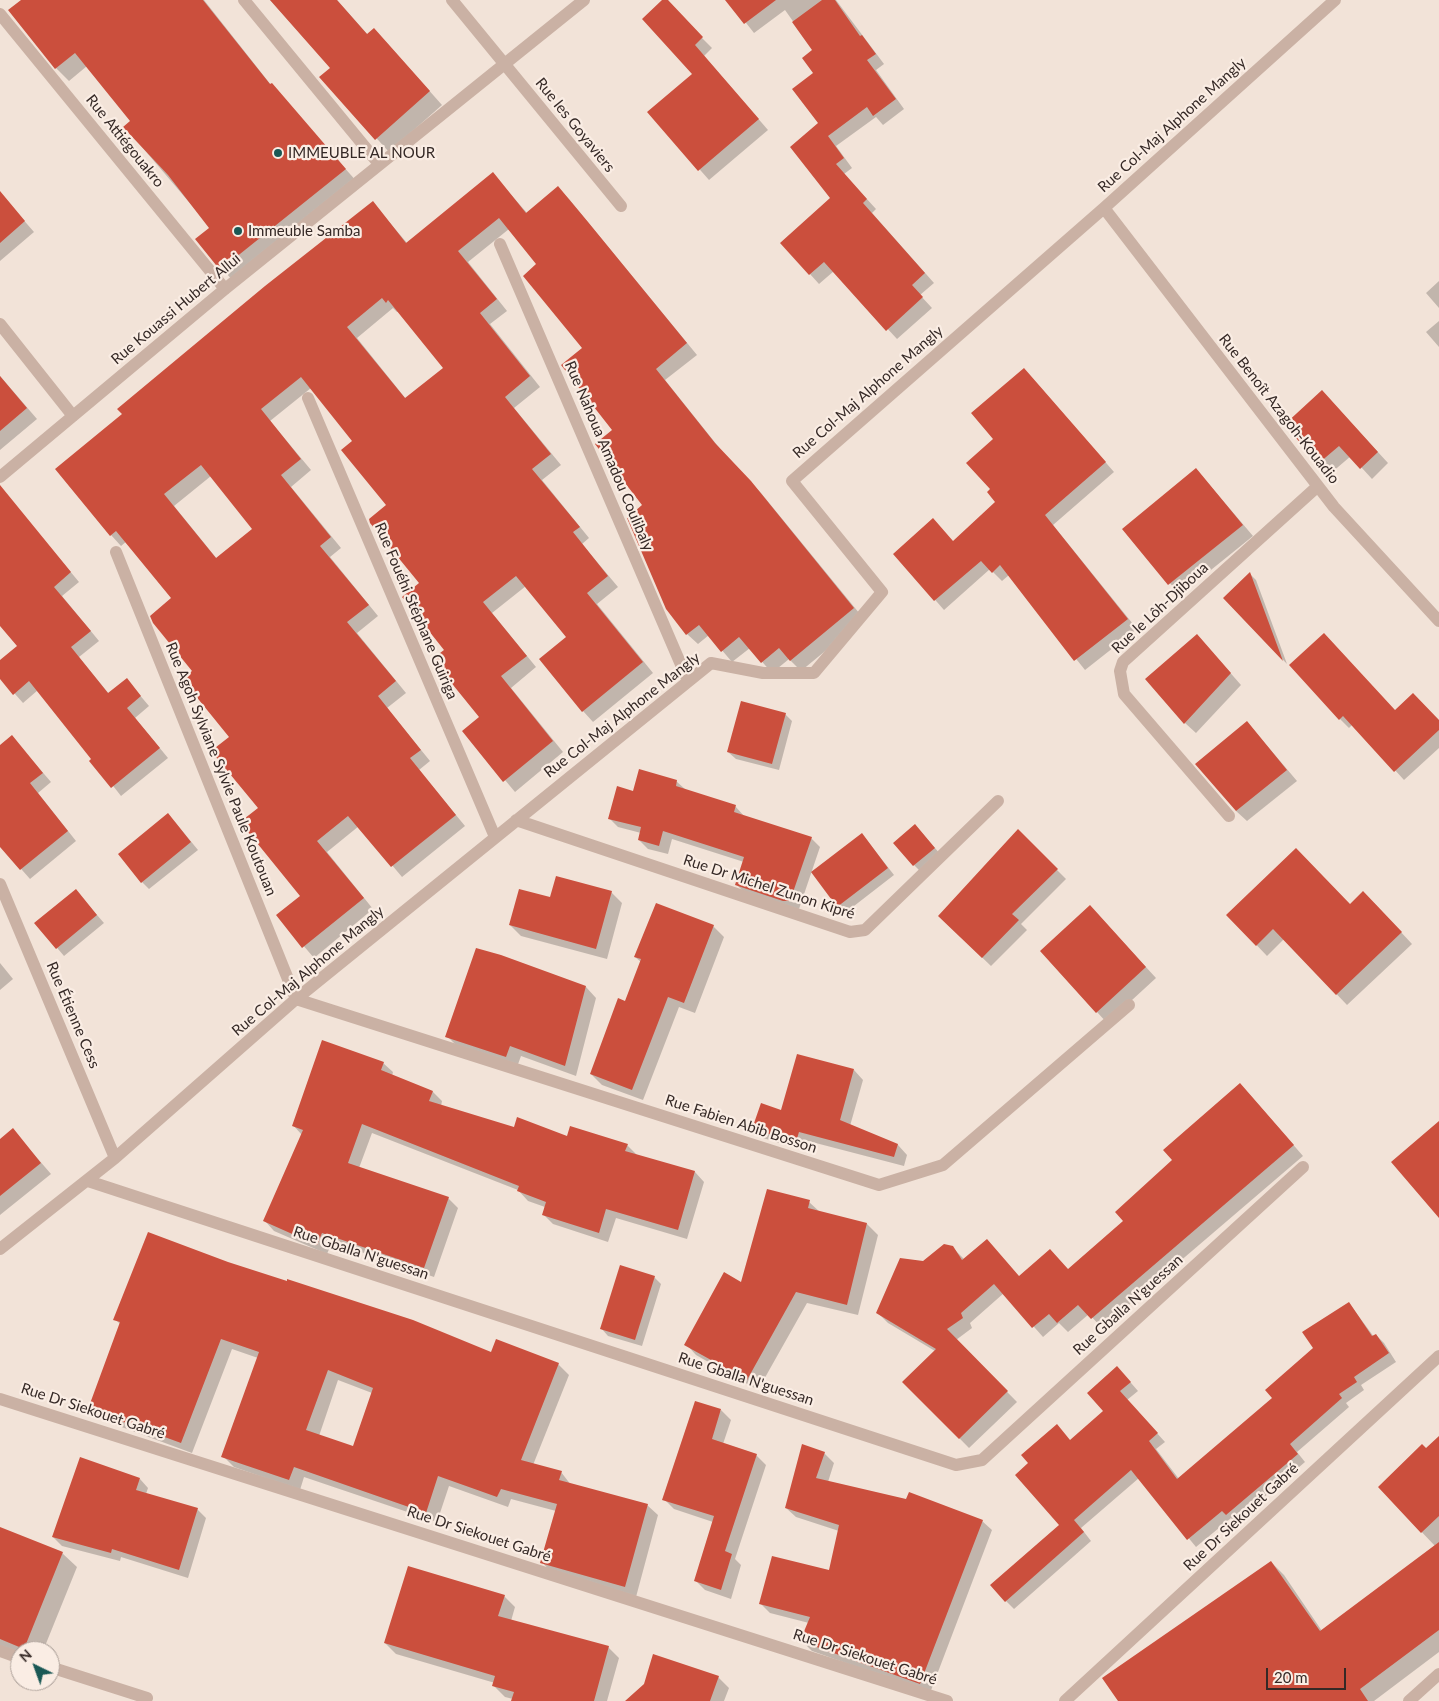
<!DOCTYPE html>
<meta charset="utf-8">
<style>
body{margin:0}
#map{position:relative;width:1439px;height:1701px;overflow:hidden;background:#f2e3d8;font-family:Lato,sans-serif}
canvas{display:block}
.north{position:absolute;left:10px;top:1641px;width:50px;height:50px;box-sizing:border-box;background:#faede4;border:1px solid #ab9f98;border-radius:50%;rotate:318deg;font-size:14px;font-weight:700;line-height:20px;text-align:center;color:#352926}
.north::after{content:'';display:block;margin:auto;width:18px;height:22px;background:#1a5855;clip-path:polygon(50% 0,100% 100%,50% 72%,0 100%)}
.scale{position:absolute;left:1266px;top:1668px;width:80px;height:22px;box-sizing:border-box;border:2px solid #352926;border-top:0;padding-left:6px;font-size:15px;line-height:18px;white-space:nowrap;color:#352926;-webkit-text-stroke:4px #faede4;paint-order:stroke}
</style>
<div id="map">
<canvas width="1439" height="1701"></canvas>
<div class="north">N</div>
<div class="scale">20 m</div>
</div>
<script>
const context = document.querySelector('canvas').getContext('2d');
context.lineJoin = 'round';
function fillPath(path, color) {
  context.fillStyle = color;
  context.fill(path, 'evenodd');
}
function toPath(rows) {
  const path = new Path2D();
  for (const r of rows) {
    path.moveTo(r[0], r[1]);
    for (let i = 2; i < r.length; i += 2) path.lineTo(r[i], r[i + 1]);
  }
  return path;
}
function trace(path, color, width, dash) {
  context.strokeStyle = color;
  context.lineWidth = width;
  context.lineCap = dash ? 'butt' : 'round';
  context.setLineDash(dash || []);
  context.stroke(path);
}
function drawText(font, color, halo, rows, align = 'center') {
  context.font = font + ' Lato,sans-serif';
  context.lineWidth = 4.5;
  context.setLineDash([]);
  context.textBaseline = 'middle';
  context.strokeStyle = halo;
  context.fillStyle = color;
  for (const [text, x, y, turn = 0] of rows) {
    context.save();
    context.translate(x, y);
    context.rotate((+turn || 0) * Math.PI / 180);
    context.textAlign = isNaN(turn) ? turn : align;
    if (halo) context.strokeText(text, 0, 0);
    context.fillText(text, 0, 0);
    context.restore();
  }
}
fillPath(toPath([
 [23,0,204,0,271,85,358,183,234,282,197,240,211,228,125,127,131,121,87,66,69,81,56,68],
 [270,0,337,0,368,35,386,42,442,105,389,152,321,77,331,68],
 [664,0,712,48,704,56,768,130,709,180,649,112,694,74],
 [728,0,836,0,884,64,876,70,904,109,883,125,876,117,836,146,852,168,844,174,876,209,872,213,934,283,920,295,932,308,897,339,834,271,819,284,782,243,831,199,819,123,814,51,785,10,754,33],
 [493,174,527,213,558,188,569,199,697,355,665,380,725,455,761,493,864,619,801,671,789,659,772,673,750,648,732,662,709,635,698,644,687,634,644,505,583,348,538,264,509,229,468,262,507,311,490,324,540,387,514,408,561,465,542,480,589,538,582,544,618,587,597,604,653,673,593,722,583,711,568,637,526,586,492,613,536,667,511,688,563,752,515,792,464,731,481,718,446,650,388,505,354,441,311,388,270,421,311,470,291,487,341,548,330,557,378,616,357,633,406,693,387,708,430,761,419,770,465,826,402,877,359,826,327,852,373,909,314,958,278,916,302,896,259,808,231,737,194,671,173,599,127,541,121,546,111,535,123,414,373,203,407,243],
 [393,308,397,312,399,311,444,368,406,399,357,338],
 [211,476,254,529,217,559,174,506],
 [0,193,34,232,0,261],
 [1439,281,1439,308,1426,293],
 [1439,321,1439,347,1426,332],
 [0,376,37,419,0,450],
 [1033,379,1114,472,1053,525,1137,629,1085,670,1009,575,1002,581,990,569,944,610,895,554,953,542,996,502,992,489,995,439],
 [1333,403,1388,463,1372,479,1351,456,1331,473,1320,462],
 [1196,469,1253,536,1180,595,1124,529],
 [10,499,79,582,62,596,99,641,79,657,109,694,127,680,149,706,135,718,168,758,121,796,38,690,23,703,0,677,0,662,19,647,0,624,0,507],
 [1250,574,1256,580,1287,664,1225,598],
 [1197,635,1241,685,1196,733,1185,723],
 [1291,666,1395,711,1439,721,1439,748,1404,780,1353,724,1349,728,1340,719],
 [785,714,792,721,779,770,736,759,728,752],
 [1247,722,1297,781,1247,821,1236,811],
 [12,737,51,782,38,793,76,841,30,879,0,845,0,746],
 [676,781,686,790,735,806,744,816,811,838,820,847,799,909,745,893,736,884,744,862,672,839,668,854,648,849,639,840,641,833,618,827,609,818,634,792],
 [175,822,198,850,149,889,142,882],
 [1018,831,1066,879,1021,924,1027,930,991,966,939,916],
 [922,833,941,855,921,872,914,865],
 [862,834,894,875,845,913,812,872],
 [76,891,104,923,64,956,36,923],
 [611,892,622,903,607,959,521,936,510,925,551,899],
 [1374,903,1412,944,1347,1005,1284,939,1267,956,1228,915],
 [1101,918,1156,978,1107,1023,1097,1012],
 [713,926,724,937,695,1013,679,1007,643,1100,602,1085,591,1074,625,1002,641,962,635,957],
 [0,963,13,979,0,990],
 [586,987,596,998,576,1076,521,1056,517,1067,458,1047,447,1036],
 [383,1063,393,1072,392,1076,433,1092,442,1101,441,1106,514,1129,627,1145,637,1155,695,1172,704,1182,687,1239,616,1218,608,1242,553,1224,543,1214,545,1207,528,1201,518,1190,372,1133,359,1168,448,1198,458,1208,434,1277,332,1242,327,1254,274,1231,265,1221,302,1135,293,1125],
 [854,1070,863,1080,850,1126,898,1145,907,1155,904,1166,808,1141,806,1151,763,1138,754,1129],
 [1250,1095,1303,1156,1102,1328,1089,1314,1068,1332,1059,1323,1043,1337,1004,1293,970,1323,972,1328,956,1340,1017,1402,969,1448,904,1382,935,1351,888,1323,878,1313,924,1262,952,1247,965,1260,1019,1277,1068,1271,1124,1221],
 [13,1130,51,1174,0,1215,0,1141],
 [809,1202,821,1213,867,1224,878,1235,858,1315,807,1303,758,1390,696,1355,686,1344,742,1284],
 [228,1264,492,1353,497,1340,558,1364,569,1375,533,1465,561,1472,571,1485,647,1505,658,1515,636,1597,552,1573,542,1562,556,1511,511,1499,508,1507,449,1486,437,1522,304,1477,300,1490,234,1467,223,1456,258,1358,232,1349,192,1453,100,1419,89,1408,121,1325,115,1319],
 [338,1380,372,1393,354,1447,319,1436],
 [654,1277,661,1284,642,1346,608,1336,601,1328],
 [1349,1303,1374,1337,1376,1335,1384,1343,1396,1362,1361,1385,1364,1390,1346,1403,1349,1407,1297,1452,1305,1462,1235,1522,1231,1518,1196,1547,1139,1478,1081,1528,1091,1541,1014,1609,1006,1601,1061,1525,1071,1441,1105,1411,1125,1376,1138,1391,1127,1400,1165,1442,1156,1449,1179,1479,1274,1399],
 [721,1410,731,1420,723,1444,756,1455,766,1465,735,1559,741,1565,731,1599,705,1590,695,1580,713,1522,674,1509,664,1499],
 [1439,1438,1439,1652,1374,1701,1120,1701,1271,1562,1284,1575,1322,1631,1435,1546,1379,1487],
 [824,1453,834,1463,828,1482,982,1521,992,1530,930,1693,812,1651,802,1641,809,1623,770,1613,760,1603,829,1572,839,1531,796,1517,786,1508],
 [140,1479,148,1488,146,1494,197,1509,206,1518,188,1578,121,1557,120,1561,62,1546,53,1537],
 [0,1528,62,1553,77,1567,43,1651,20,1651,20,1655,0,1647],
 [504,1596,515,1607,511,1621,608,1647,619,1658,607,1701,513,1701,513,1699,505,1697,494,1686,495,1683,396,1654,385,1643],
 [718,1677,729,1688,724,1701,626,1701]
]), '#0003');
fillPath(toPath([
 [21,0,203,0,270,84,272,83,346,169,220,270,195,239,209,228,168,175,123,127,130,121,75,53,55,69,8,10],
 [270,0,337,0,367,34,374,28,430,91,375,140,319,77,330,68],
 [662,0,668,0,703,37,695,45,759,119,698,171,647,112,692,74,642,19],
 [725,0,776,0,744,24],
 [822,0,835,0,860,36,862,35,876,54,867,60,896,99,873,116,867,107,828,136,844,158,836,164,867,199,863,203,925,273,912,285,923,297,886,331,824,262,809,275,780,243,830,198,790,147,818,123,792,89,813,73,802,58,812,50,792,22],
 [493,172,526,213,558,186,588,222,687,343,656,369,715,443,751,481,854,608,790,661,779,648,761,663,739,637,721,652,699,625,686,635,666,609,627,518,642,505,595,444,612,430,561,365,582,348,523,276,536,264,499,218,458,251,497,299,480,313,530,376,505,397,551,454,532,469,580,527,573,532,608,576,587,593,643,662,582,712,539,659,566,637,516,576,483,602,527,656,501,676,553,741,503,782,462,731,479,717,432,659,444,650,402,597,419,583,370,523,369,519,386,505,341,450,352,441,301,377,261,409,301,459,281,475,331,537,320,546,369,605,347,622,396,681,378,696,421,750,410,758,456,815,391,867,348,816,317,841,364,898,302,948,276,915,300,896,240,822,258,808,211,751,229,737,182,679,192,671,153,623,150,616,171,598,116,531,110,536,55,469,122,414,117,409,265,286,373,201,406,243],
 [382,298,386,303,388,300,443,368,405,398,347,327],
 [201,465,252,529,216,558,164,494],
 [0,191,25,221,0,243],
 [1024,368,1106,462,1045,515,1128,619,1074,661,1000,565,992,573,981,561,934,601,893,554,933,518,953,541,995,502,987,492,990,489,966,463,993,439,971,413],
 [0,376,27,408,0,431],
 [1322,390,1378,452,1360,469,1339,446,1319,463,1284,425],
 [1196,468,1243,525,1168,585,1122,529],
 [0,485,71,572,54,587,91,631,71,647,108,693,127,678,141,696,127,708,160,748,111,788,89,761,91,759,29,681,13,695,0,679,0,660,17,646,0,626],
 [1250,572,1283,661,1223,598],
 [1324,633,1395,710,1413,693,1439,720,1439,730,1394,772,1343,716,1339,720,1289,665],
 [1197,634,1231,673,1184,724,1145,679],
 [741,701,786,713,772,764,727,752],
 [1247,721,1287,770,1236,811,1195,764],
 [12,735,43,773,30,783,68,831,20,870,0,847,0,745],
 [639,769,677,780,676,786,736,805,734,812,812,837,790,901,783,901,735,885,744,857,663,831,659,846,638,840,641,827,608,819,617,786,633,791],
 [168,813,191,842,141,883,118,854],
 [915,824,935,848,913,866,893,843],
 [1018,829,1058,869,1012,914,1019,920,982,958,938,916],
 [862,833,888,868,837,907,811,872],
 [1296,848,1350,904,1363,891,1402,932,1336,995,1273,929,1256,946,1226,915],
 [556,876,612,891,596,949,509,925,519,889,550,897],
 [76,889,97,915,56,949,34,923],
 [656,903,714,925,684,1003,668,997,632,1090,590,1074,618,998,625,1001,641,959,634,957],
 [1090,905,1146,967,1096,1013,1040,951],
 [476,948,501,955,586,986,565,1066,510,1046,506,1057,445,1037],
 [322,1040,384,1062,381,1070,433,1091,429,1101,514,1127,517,1117,567,1136,570,1126,628,1144,625,1151,695,1171,678,1230,606,1209,599,1233,542,1215,546,1202,517,1191,519,1186,362,1124,348,1163,449,1197,424,1268,322,1233,317,1245,263,1221,303,1130,292,1126],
 [797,1054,854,1069,840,1120,898,1144,894,1157,799,1132,796,1142,752,1129,761,1103,781,1110],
 [1240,1083,1294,1145,1091,1319,1078,1305,1057,1323,1049,1314,1032,1328,994,1284,961,1313,963,1318,947,1329,1008,1391,959,1439,902,1382,936,1349,876,1313,900,1258,923,1261,944,1244,953,1246,962,1260,987,1239,1019,1276,1050,1249,1068,1269,1123,1221,1115,1212,1172,1160,1163,1150],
 [1439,1121,1439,1218,1391,1162],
 [13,1128,41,1163,0,1196,0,1139],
 [767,1189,810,1200,808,1208,867,1223,847,1305,796,1292,747,1380,684,1345,724,1272,741,1282],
 [148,1232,228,1262,287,1281,287,1279,413,1320,491,1352,496,1339,559,1363,521,1460,562,1471,559,1480,648,1504,625,1587,540,1563,557,1504,501,1489,497,1497,438,1476,426,1513,294,1467,289,1480,221,1457,259,1352,221,1339,181,1443,88,1409,120,1322,113,1320],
 [328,1370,373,1388,353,1446,306,1430],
 [620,1265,655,1276,635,1340,600,1329],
 [1349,1302,1372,1336,1376,1334,1389,1353,1354,1377,1357,1382,1339,1394,1342,1398,1290,1444,1298,1454,1226,1515,1222,1511,1187,1540,1131,1470,1074,1520,1084,1532,1005,1602,990,1585,1059,1525,1015,1475,1028,1463,1021,1455,1057,1424,1070,1440,1103,1411,1087,1393,1117,1366,1131,1382,1120,1391,1158,1433,1149,1441,1177,1479,1272,1398,1265,1390,1313,1348,1302,1332],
 [695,1401,721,1409,712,1439,757,1454,725,1551,732,1554,721,1590,694,1581,714,1516,662,1500],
 [1439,1436,1439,1516,1421,1533,1378,1487,1422,1444,1426,1448],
 [802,1444,825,1452,816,1478,906,1499,909,1492,983,1520,920,1684,800,1641,810,1617,759,1604,772,1556,829,1570,839,1525,785,1508],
 [80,1457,140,1478,136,1490,198,1508,179,1570,112,1549,111,1553,52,1537],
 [0,1527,63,1552,24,1649,0,1639],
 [1439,1542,1439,1630,1360,1689,1368,1701,1118,1701,1102,1678,1271,1561,1320,1631],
 [408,1566,505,1595,498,1616,609,1646,594,1701,511,1701,514,1692,492,1686,495,1676,384,1643],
 [653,1654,719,1676,710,1701,625,1701,644,1684]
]), '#cb4f3d');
trace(toPath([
 [244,0,379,164],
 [452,0,621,206],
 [0,14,225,289],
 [1104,208,1334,507,1439,621],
 [500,244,688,681],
 [0,324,73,416],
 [308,398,495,837],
 [0,477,225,289,584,0],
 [116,552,296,999,879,1185,943,1165,1129,1005],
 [1229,816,1124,694,1120,671,1123,662,1318,486],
 [516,820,850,932,865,930,998,801],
 [0,884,115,1158],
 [88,1181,956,1465,982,1460,1303,1167],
 [0,1249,115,1158,296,999,711,663,763,673,814,673,882,592,792,481,1104,208,1335,0],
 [0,1399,947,1701],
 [0,1651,20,1658],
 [50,1667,147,1698],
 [1065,1701,1439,1356],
 [1409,1701,1439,1674]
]), '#cab1a4', 12);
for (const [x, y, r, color] of [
 [278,153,5,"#1a5855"],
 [238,231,5,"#1a5855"]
]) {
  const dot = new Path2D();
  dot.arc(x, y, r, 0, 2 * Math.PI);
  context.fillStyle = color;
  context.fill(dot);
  trace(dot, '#faede4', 2);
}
drawText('15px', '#352926', '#faede4', [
 ["Rue les Goyaviers",575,125,51],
 ["Rue Col-Maj Alphone Mangly",1172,125,-42],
 ["Rue Attiégouakro",125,141,51],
 ["Rue Kouassi Hubert Allui",176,309,-40],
 ["Rue Col-Maj Alphone Mangly",868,392,-41],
 ["Rue Benoît Azagoh-Kouadio",1279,409,52],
 ["Rue Nahoua Amadou Coulibaly",609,456,67],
 ["Rue le Lôh-Djiboua",1160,608,-43],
 ["Rue Fouéhi Stéphane Guiriga",416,611,67],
 ["Rue Col-Maj Alphone Mangly",622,715,-38],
 ["Rue Agoh Sylviane Sylvie Paule Koutouan",221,769,68],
 ["Rue Dr Michel Zunon Kipré",769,887,18],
 ["Rue Col-Maj Alphone Mangly",308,971,-40],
 ["Rue Étienne Cess",73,1015,67],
 ["Rue Fabien Abib Bosson",741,1124,18],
 ["Rue Gballa N'guessan",361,1253,18],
 ["Rue Gballa N'guessan",1128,1305,-42],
 ["Rue Gballa N'guessan",746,1379,18],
 ["Rue Dr Siekouet Gabré",93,1411,18],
 ["Rue Dr Siekouet Gabré",1241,1517,-43],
 ["Rue Dr Siekouet Gabré",479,1534,18],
 ["Rue Dr Siekouet Gabré",865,1657,18]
]);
drawText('15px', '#352926', '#faede4', [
 ["IMMEUBLE AL NOUR",288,153],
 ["Immeuble Samba",248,231]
], 'left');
</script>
